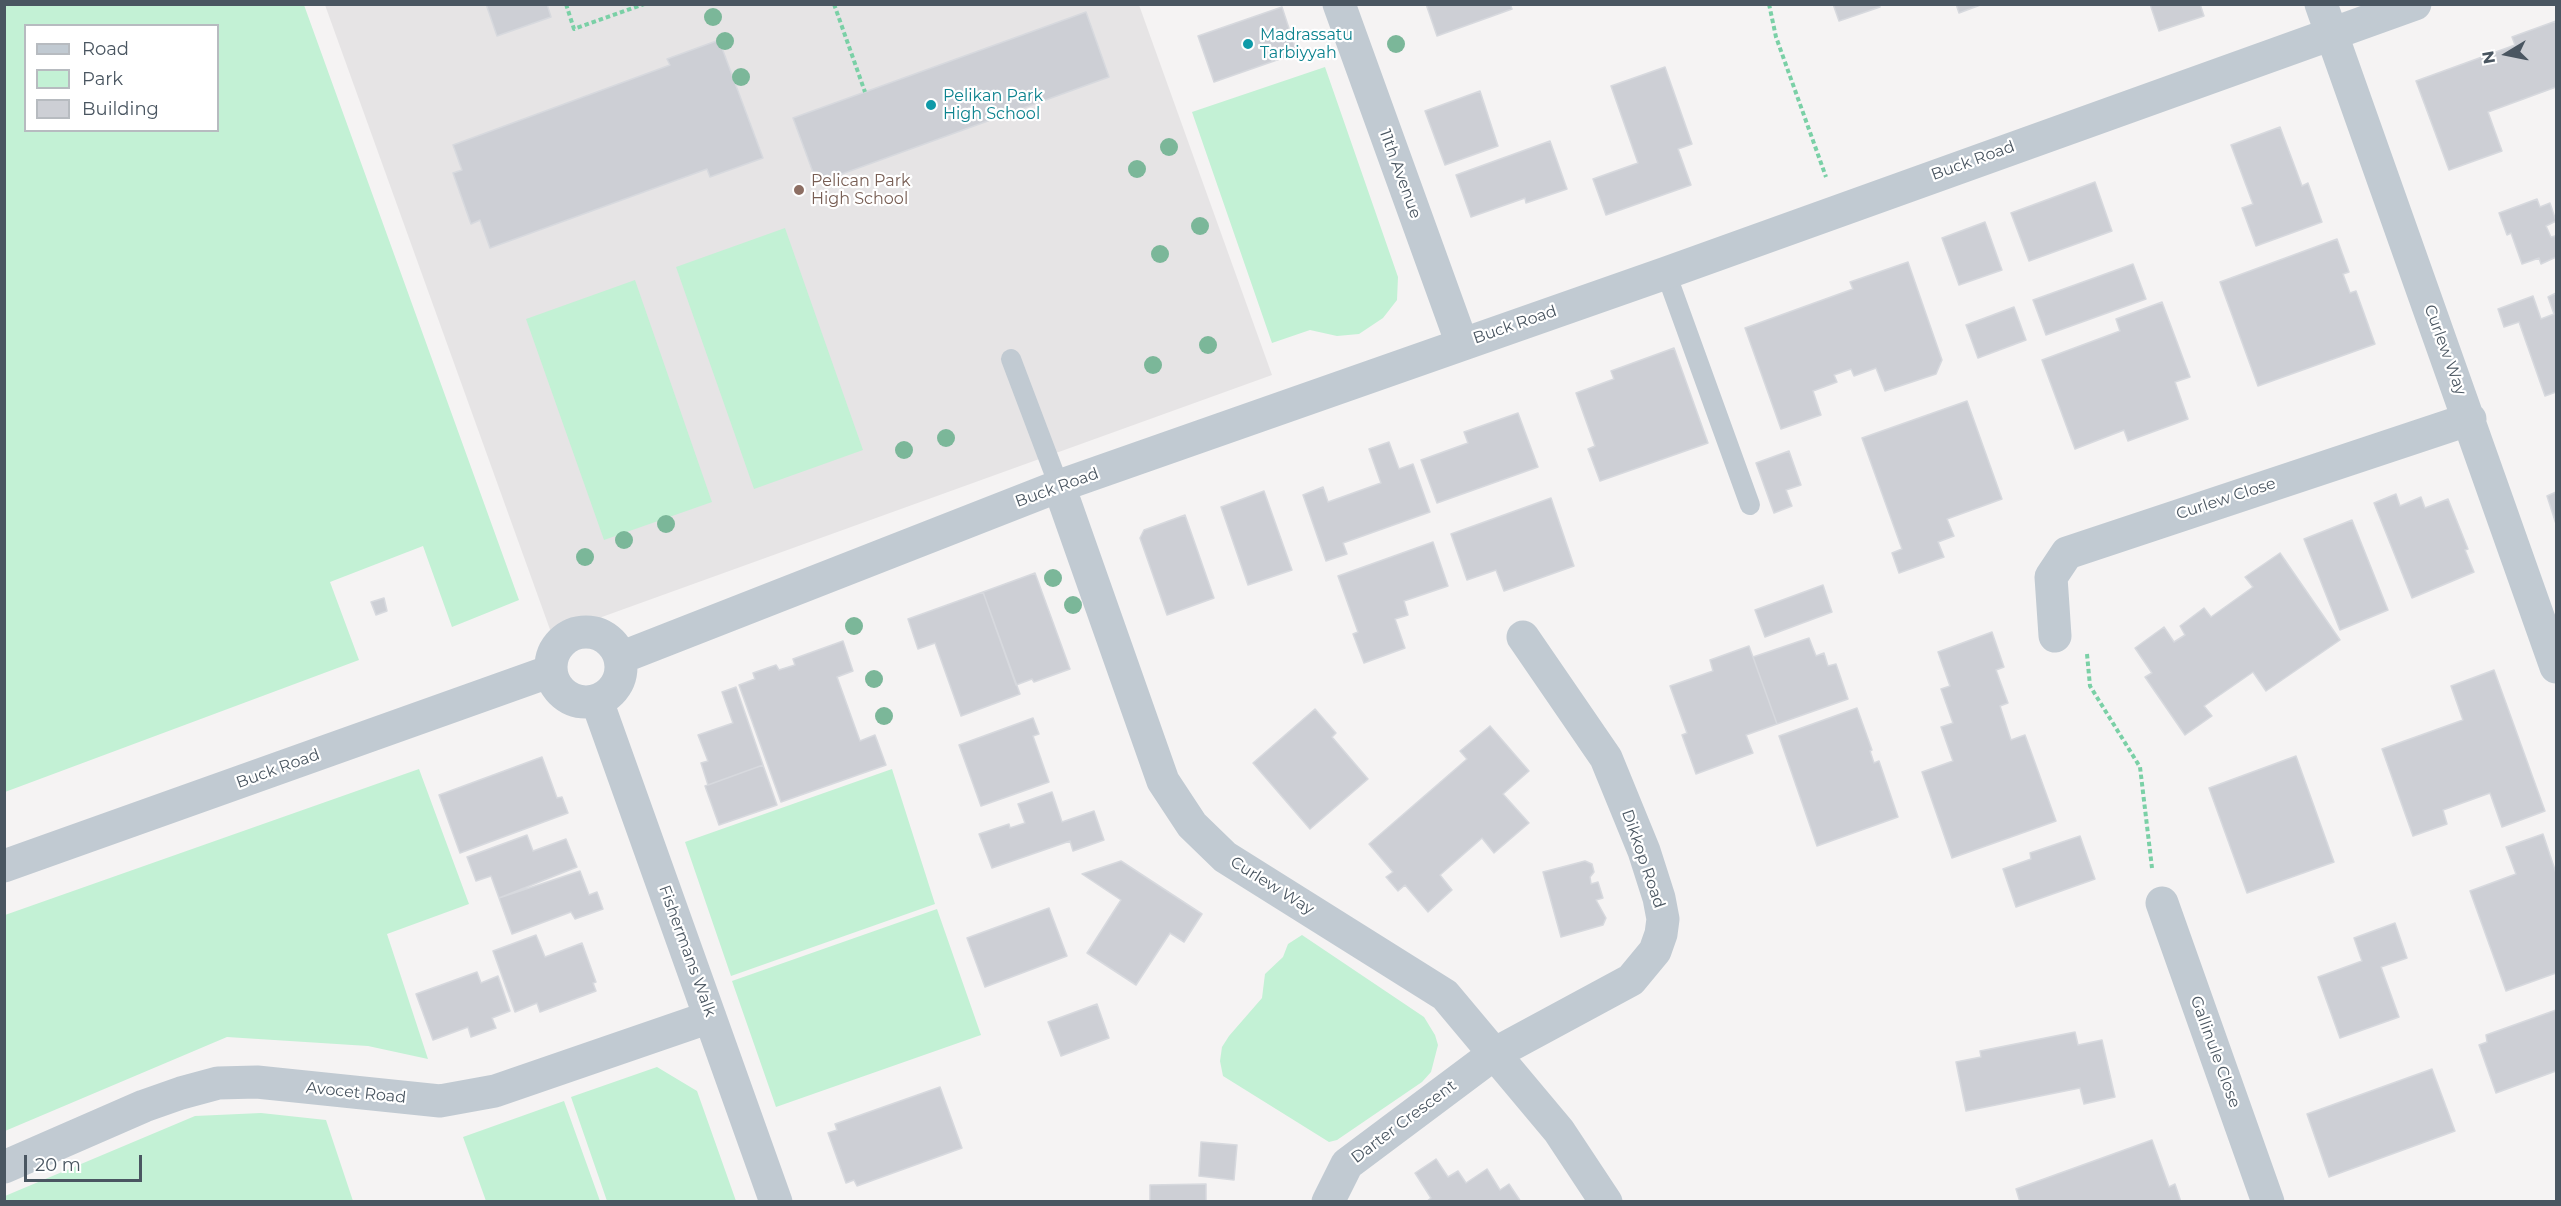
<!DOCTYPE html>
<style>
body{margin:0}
#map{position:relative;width:2561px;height:1206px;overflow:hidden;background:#f5f3f3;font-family:Montserrat,sans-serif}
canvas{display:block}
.frame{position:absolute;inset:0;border:6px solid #4a5661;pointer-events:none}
.legend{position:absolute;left:24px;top:24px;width:195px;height:108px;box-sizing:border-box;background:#fff;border:2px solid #b7bbc0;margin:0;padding:8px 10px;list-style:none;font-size:18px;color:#4a5661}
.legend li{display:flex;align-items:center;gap:12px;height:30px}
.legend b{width:30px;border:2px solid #b7bbc0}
.north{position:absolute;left:2477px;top:24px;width:60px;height:60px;-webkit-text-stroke:4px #fff;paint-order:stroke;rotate:260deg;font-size:16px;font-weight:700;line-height:24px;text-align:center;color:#4a5661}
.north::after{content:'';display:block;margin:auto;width:21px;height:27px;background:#4a5661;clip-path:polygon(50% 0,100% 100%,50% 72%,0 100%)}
.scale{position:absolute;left:24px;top:1155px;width:118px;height:27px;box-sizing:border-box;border:3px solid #4a5661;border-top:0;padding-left:8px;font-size:18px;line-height:21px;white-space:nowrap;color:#4a5661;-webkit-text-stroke:4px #fff;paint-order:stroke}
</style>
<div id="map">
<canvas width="2561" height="1206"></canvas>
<div class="frame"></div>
<ul class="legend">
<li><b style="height:8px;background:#c1cad2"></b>Road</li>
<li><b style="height:16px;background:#c3f1d5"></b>Park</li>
<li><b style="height:16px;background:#cdcfd5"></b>Building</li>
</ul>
<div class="north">N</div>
<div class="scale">20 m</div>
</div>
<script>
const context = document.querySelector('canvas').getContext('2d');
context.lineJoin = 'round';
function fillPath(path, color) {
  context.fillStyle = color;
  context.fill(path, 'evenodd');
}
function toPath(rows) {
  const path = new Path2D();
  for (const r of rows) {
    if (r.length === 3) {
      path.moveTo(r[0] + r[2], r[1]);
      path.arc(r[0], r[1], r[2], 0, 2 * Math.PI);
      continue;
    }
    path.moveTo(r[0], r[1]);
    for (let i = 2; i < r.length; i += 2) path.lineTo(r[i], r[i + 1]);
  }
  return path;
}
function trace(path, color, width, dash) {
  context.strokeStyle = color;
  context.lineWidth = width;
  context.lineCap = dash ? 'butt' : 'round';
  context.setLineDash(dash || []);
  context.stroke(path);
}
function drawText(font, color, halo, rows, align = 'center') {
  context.font = font + ' Montserrat,sans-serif';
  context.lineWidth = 4.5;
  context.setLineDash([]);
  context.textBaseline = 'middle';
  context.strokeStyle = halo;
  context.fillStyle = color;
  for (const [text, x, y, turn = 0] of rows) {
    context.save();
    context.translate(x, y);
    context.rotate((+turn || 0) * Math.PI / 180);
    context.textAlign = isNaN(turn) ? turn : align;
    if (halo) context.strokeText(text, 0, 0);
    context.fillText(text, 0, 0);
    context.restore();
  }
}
fillPath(toPath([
 [325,5,1139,5,1272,375,552,635]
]), '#e6e4e5');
fillPath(toPath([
 [5,4,304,5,519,600,452,627,423,546,330,582,359,660,5,792],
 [26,26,218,26,218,130,26,130],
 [1325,67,1398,277,1397,300,1383,318,1359,334,1337,336,1310,330,1272,343,1192,112],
 [785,228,863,450,754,489,676,267],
 [635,280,712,502,604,540,526,319],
 [419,769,469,904,387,934,428,1059,368,1046,227,1037,5,1131,5,915],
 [892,769,935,904,731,976,685,842],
 [937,909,981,1035,776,1107,732,981],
 [1302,935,1424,1017,1435,1035,1438,1045,1431,1072,1422,1082,1337,1140,1329,1142,1223,1076,1220,1061,1222,1047,1229,1036,1262,998,1265,974,1283,957,1288,944],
 [657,1067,697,1091,736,1201,607,1201,571,1097],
 [564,1101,600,1201,486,1201,463,1137],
 [261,1113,326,1120,353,1201,5,1201,5,1196,195,1116]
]), '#c3f1d5');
const building = toPath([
 [486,4,547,4,551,17,497,36,486,4],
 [1426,4,1510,4,1512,9,1437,36,1426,4],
 [1833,4,1879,4,1880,7,1839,21,1833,4],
 [1956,4,1983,4,1959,13,1956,4],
 [2150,4,2200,4,2204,16,2159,31,2150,4],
 [1282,7,1297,53,1214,82,1198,36,1282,7],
 [1086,12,1109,77,817,183,793,118,1086,12],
 [2556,21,2556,87,2488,112,2502,151,2449,170,2416,81,2515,45,2512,37,2556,21],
 [719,40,763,158,710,177,707,169,490,248,480,220,471,224,453,173,462,170,453,145,670,65,667,59,719,40],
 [1665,67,1692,144,1678,149,1691,185,1606,215,1593,179,1638,163,1611,86,1665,67],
 [1480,91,1498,146,1445,165,1425,111,1480,91],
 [2280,127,2302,186,2308,183,2322,222,2256,246,2242,208,2253,204,2231,145,2280,127],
 [1550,141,1567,189,1526,203,1525,198,1471,217,1456,175,1550,141],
 [2095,182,2112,231,2029,261,2011,213,2095,182],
 [2537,199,2540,207,2550,203,2556,221,2546,226,2551,237,2555,236,2556,239,2556,257,2541,264,2539,258,2522,264,2511,233,2507,235,2499,213,2537,199],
 [1985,222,2002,270,1959,285,1942,238,1985,222],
 [2337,239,2349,272,2343,274,2350,293,2356,291,2375,344,2258,386,2220,282,2337,239],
 [1908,262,1942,360,1936,374,1885,391,1876,368,1854,376,1851,369,1834,375,1837,382,1813,391,1821,415,1781,429,1745,328,1853,289,1850,282,1908,262],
 [2133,264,2146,299,2046,335,2033,300,2133,264],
 [2556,293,2556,392,2545,396,2519,322,2504,327,2498,309,2533,296,2541,319,2554,314,2548,297,2556,293],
 [2162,302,2190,377,2175,382,2188,419,2128,441,2124,430,2075,449,2042,360,2120,331,2116,319,2162,302],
 [2014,307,2026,340,1978,358,1966,325,2014,307],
 [1674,348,1708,443,1600,481,1588,449,1595,446,1576,393,1614,379,1611,371,1674,348],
 [1967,401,2002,499,1947,519,1954,536,1938,542,1944,557,1899,573,1892,553,1902,549,1862,438,1967,401],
 [1518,413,1538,467,1437,503,1421,460,1468,443,1464,432,1518,413],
 [1389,442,1399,469,1413,464,1430,512,1343,543,1347,554,1326,561,1303,495,1323,487,1328,502,1381,483,1369,449,1389,442],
 [1789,451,1801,485,1786,490,1792,506,1774,513,1756,463,1789,451],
 [1264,491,1292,570,1248,585,1221,507,1264,491],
 [2556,492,2556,524,2547,496,2556,492],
 [2396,494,2400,506,2421,497,2425,508,2448,499,2468,549,2465,550,2474,572,2412,598,2374,503,2396,494],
 [1551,498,1574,566,1504,591,1496,570,1467,580,1451,534,1551,498],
 [1185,515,1214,598,1167,615,1140,538,1144,530,1185,515],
 [2352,520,2388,610,2340,630,2304,539,2352,520],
 [1433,542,1448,586,1404,601,1408,615,1395,619,1405,648,1364,663,1353,634,1358,632,1338,576,1433,542],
 [2280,553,2340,640,2266,691,2253,672,2204,706,2212,716,2185,735,2145,677,2152,673,2135,648,2164,627,2174,642,2185,635,2180,626,2204,608,2211,617,2253,587,2245,577,2280,553],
 [1035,573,1070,669,1034,682,1032,679,1016,685,983,592,1035,573],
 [1823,585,1832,612,1765,637,1755,610,1823,585],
 [983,592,1020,694,961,716,935,643,918,649,908,619,983,592],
 [384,598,387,611,376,615,371,602,384,598],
 [1992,632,2004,667,1996,670,2008,703,2000,706,2011,740,2025,735,2056,821,1952,858,1922,772,1953,761,1941,727,1953,723,1941,689,1950,686,1938,652,1992,632],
 [1809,638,1816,656,1824,653,1828,666,1836,664,1848,699,1777,724,1753,657,1809,638],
 [843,641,853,671,837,677,860,741,875,735,886,765,781,802,739,685,755,679,753,673,776,665,779,670,795,665,793,659,843,641],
 [1749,646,1777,724,1746,735,1753,753,1696,774,1682,735,1687,733,1670,686,1713,671,1710,660,1749,646],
 [2494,670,2545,811,2502,827,2490,793,2443,810,2447,824,2413,836,2382,749,2463,720,2451,686,2494,670],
 [736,687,763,765,708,785,701,763,708,761,698,735,733,723,722,692,736,687],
 [1857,708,1872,750,1870,751,1874,763,1879,761,1898,817,1817,846,1779,736,1857,708],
 [1315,709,1336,733,1332,737,1368,779,1310,829,1253,763,1315,709],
 [1033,718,1039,734,1033,736,1049,782,981,806,959,745,1033,718],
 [1490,726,1529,771,1503,794,1529,823,1494,853,1482,838,1440,875,1452,890,1428,912,1405,885,1398,891,1386,877,1393,872,1369,844,1467,759,1460,751,1490,726],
 [2296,756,2334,862,2247,893,2209,788,2296,756],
 [542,757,557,798,562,797,568,813,460,853,439,795,542,757],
 [763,765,777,805,719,825,705,786,763,765],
 [1052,792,1062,822,1094,811,1104,840,1073,851,1070,841,992,868,979,834,1009,824,1010,828,1025,823,1018,804,1052,792],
 [2543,834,2556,873,2556,973,2506,991,2470,891,2516,874,2506,847,2543,834],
 [527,835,533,851,566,839,577,867,499,898,491,876,476,881,467,857,527,835],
 [2080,836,2095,879,2016,907,2003,869,2031,859,2030,853,2080,836],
 [1121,861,1202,914,1184,942,1170,933,1136,985,1087,953,1121,900,1082,874,1121,861],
 [1585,861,1592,864,1594,872,1590,877,1591,884,1598,882,1603,898,1596,900,1606,918,1603,925,1561,937,1543,872,1585,861],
 [580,871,589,895,597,892,603,909,575,919,571,912,512,934,499,898,580,871],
 [1049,908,1067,956,985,987,967,938,1049,908],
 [2395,923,2407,958,2381,967,2399,1017,2340,1038,2318,977,2362,961,2354,938,2395,923],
 [536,935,545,957,582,943,596,982,593,983,596,991,540,1012,537,1003,515,1012,493,951,536,935],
 [477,972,481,983,498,976,510,1011,492,1018,496,1028,471,1037,468,1027,433,1040,416,994,477,972],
 [1097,1004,1109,1038,1061,1056,1048,1022,1097,1004],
 [2556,1010,2556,1071,2496,1093,2479,1045,2487,1042,2486,1035,2556,1010],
 [2075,1032,2078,1045,2102,1040,2115,1097,2084,1104,2080,1088,1966,1111,1956,1062,1981,1057,1980,1051,2075,1032],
 [2432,1069,2455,1131,2329,1177,2307,1114,2432,1069],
 [940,1087,962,1148,857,1186,854,1180,846,1183,828,1133,837,1130,835,1124,940,1087],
 [2152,1140,2169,1187,2175,1184,2181,1202,2020,1202,2016,1189,2152,1140],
 [1201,1142,1237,1145,1234,1180,1199,1176,1201,1142],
 [1436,1159,1448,1177,1458,1171,1466,1183,1487,1169,1500,1190,1509,1184,1521,1202,1426,1202,1431,1198,1415,1173,1436,1159],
 [1206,1184,1206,1202,1150,1202,1150,1185,1206,1184]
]);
fillPath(building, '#cdcfd5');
trace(building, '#d7d9de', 1.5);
trace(toPath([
 [566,4,574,29,644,4],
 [834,4,865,92],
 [1769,4,1776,37,1826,177],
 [2087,654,2090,686,2140,767,2152,868]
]), '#7ad0a6', 4, [4.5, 3]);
trace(toPath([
 [1666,273,1750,505],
 [1011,359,1059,486]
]), '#c1cad2', 20);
trace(toPath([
 [1339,4,1462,344],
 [2321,4,2556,667],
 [1059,486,1163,781,1192,825,1225,857,1445,995,1559,1131,1606,1202],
 [586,667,35],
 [2055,636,2051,577,2067,553,2470,419],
 [620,658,1059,486,1666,273,2415,4],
 [597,701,776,1202],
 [4,866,551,671],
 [2162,903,2268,1202],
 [4,1167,144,1106,181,1093,218,1083,257,1082,440,1101,495,1091,710,1017],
 [1328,1202,1347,1164,1494,1054,1631,980,1655,951,1661,934,1663,919,1659,898,1644,851,1606,758,1523,637]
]), '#c1cad2', 33);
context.fillStyle = '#7bb799';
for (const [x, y] of [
 [713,17],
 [725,41],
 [1396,44],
 [741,77],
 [1169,147],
 [1137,169],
 [1200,226],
 [1160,254],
 [1208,345],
 [1153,365],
 [946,438],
 [904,450],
 [666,524],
 [624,540],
 [585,557],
 [1053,578],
 [1073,605],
 [854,626],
 [874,679],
 [884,716]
]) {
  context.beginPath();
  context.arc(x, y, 9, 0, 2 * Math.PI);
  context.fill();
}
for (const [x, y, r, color] of [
 [1248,44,6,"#0f9aa8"],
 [931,105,6,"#0f9aa8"],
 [799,190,6,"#8d6e63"]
]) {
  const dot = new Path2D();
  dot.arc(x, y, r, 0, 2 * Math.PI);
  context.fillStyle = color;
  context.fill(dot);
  trace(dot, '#fff', 2);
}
drawText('16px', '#0d838f', '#fff', [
 ["Madrassatu",1260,35],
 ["Tarbiyyah",1260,53],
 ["Pelikan Park",943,96],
 ["High School",943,114]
], 'left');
drawText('16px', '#4a5661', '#fff', [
 ["Buck Road",1973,161,-20],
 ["11th Avenue",1400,174,70],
 ["Buck Road",1515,325,-19],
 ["Curlew Way",2445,350,70],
 ["Buck Road",1057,488,-20],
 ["Curlew Close",2226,499,-18],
 ["Buck Road",278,769,-20],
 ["Dikkop Road",1643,859,71],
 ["Curlew Way",1272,886,32],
 ["Fishermans Walk",687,951,70],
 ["Gallinule Close",2215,1052,70],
 ["Avocet Road",356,1093,6],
 ["Darter Crescent",1404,1122,-37]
]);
drawText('16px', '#785e54', '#fff', [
 ["Pelican Park",811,181],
 ["High School",811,199]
], 'left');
</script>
